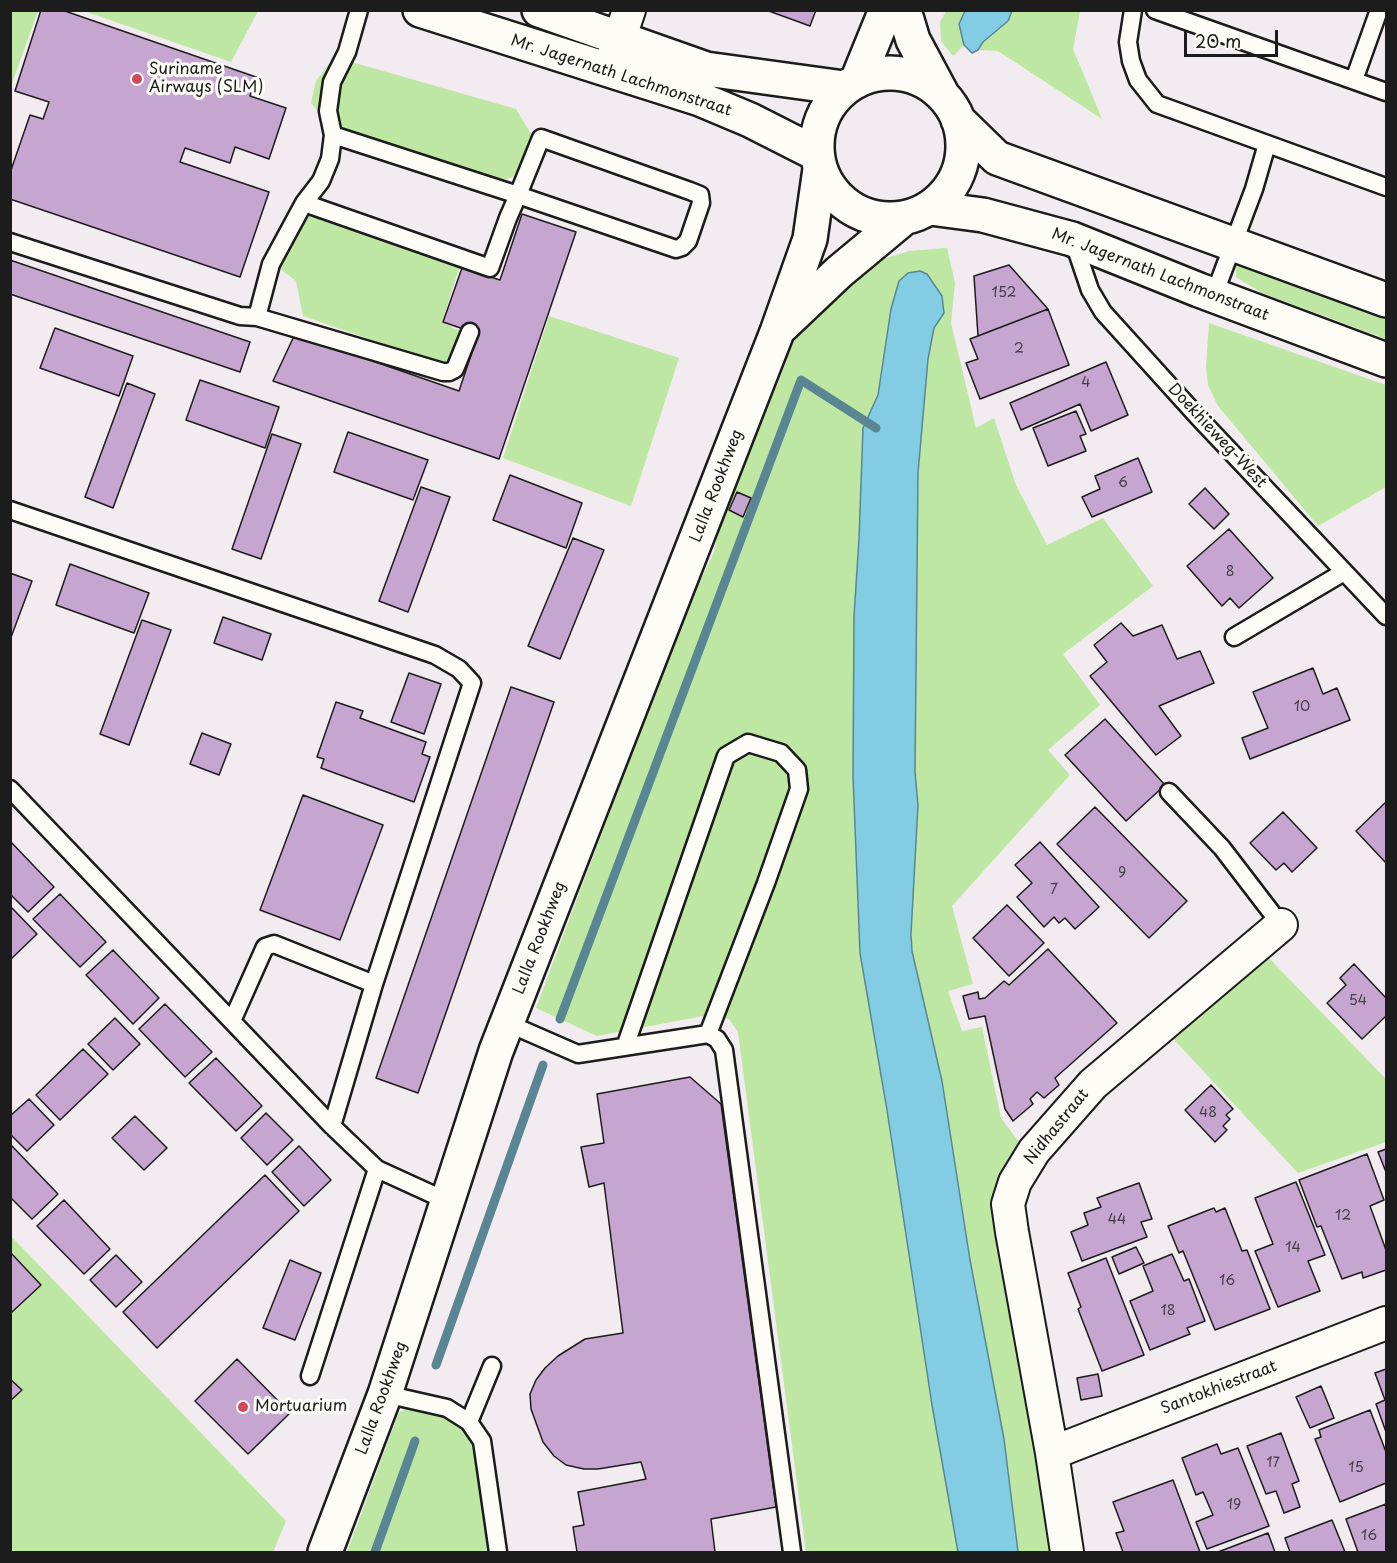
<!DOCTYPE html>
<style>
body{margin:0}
#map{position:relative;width:1397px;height:1563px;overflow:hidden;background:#f2ebef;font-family:"Playpen Sans",sans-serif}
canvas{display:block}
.frame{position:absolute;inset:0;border:12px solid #1c1c1c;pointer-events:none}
.scale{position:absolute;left:1184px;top:30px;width:94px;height:27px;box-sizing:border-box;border:3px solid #1c1c1c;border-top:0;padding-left:8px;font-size:18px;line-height:21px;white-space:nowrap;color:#1c1c1c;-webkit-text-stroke:4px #fdfcf7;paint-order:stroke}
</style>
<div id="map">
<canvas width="1397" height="1563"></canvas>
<div class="frame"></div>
<div class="scale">20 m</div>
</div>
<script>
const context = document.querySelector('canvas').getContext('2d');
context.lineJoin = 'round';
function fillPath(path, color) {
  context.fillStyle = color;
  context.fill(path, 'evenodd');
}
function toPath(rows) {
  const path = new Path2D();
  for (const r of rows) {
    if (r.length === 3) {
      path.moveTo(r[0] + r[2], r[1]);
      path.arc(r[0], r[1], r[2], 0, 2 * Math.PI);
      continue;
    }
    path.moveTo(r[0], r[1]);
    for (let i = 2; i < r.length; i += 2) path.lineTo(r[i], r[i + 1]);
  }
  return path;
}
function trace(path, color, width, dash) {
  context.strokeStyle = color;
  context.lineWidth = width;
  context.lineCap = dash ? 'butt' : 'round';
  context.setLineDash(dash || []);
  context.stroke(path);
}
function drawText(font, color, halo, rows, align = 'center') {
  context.font = font + ' "Playpen Sans",sans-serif';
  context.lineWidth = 6;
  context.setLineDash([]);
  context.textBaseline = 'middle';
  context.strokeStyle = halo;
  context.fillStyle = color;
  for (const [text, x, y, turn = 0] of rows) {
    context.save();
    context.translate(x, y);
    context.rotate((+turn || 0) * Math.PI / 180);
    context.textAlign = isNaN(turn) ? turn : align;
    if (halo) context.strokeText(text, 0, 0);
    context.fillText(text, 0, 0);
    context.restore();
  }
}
fillPath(toPath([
 [11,10,38,11,11,86,10,11],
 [84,11,258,11,231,62],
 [946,11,965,11,959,24,964,45,953,56,941,41,940,22],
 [1012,11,1080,11,1073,49,1102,119,998,51,978,50,983,42,1008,21],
 [334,57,516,109,536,142,526,172,499,182,331,126,311,103,316,81],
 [318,206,463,256,442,322,468,335,447,366,303,316,296,281,276,266,287,222],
 [947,248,955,283,951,323,976,428,994,418,1016,485,1047,545,1103,518,1153,586,1063,654,1100,705,1048,750,1070,775,952,906,973,984,948,991,962,1031,982,1027,1001,1118,1019,1142,1000,1182,1052,1552,1018,1552,1004,1439,970,1260,942,1081,912,951,912,903,918,805,915,772,918,473,928,359,934,328,944,313,891,309,878,395,863,428,859,539,854,616,853,776,860,953,887,1110,932,1405,958,1552,806,1552,738,1032,729,1019,714,1014,597,1036,536,1008,684,615,714,552,722,515,737,461,760,426,785,365,794,329,867,264,909,251],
 [1240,262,1386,313,1386,339,1262,293,1236,277,1236,266],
 [549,316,679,358,631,506,503,458],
 [1209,323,1386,385,1386,487,1318,526,1218,406,1208,385,1206,367],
 [1267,956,1386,1079,1386,1142,1298,1173,1167,1032],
 [10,1235,286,1521,273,1552,11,1552],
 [415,1406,450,1420,463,1430,473,1442,478,1454,491,1552,347,1552,399,1412]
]), '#bee7a3');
const water = toPath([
 [965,11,965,10,1012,11,1008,21,983,42,978,50,972,53,964,45,959,24,965,11],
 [920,271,927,274,942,296,944,313,934,328,928,359,918,473,915,772,918,805,911,934,912,951,942,1081,970,1260,1004,1439,1018,1552,958,1552,932,1405,887,1110,860,953,853,776,854,616,859,539,863,428,878,395,891,309,899,281,908,273,920,271]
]);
fillPath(water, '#83cde4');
trace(water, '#5a8694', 1.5);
trace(toPath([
 [560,1019,801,380,876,428],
 [436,1365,543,1065],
 [375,1552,415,1441]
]), '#5a8694', 9);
const building = toPath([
 [41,10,62,10,256,77,250,96,286,108,269,159,235,147,230,163,185,148,180,162,269,192,240,277,10,199,10,173,30,115,43,119,49,102,15,91,41,10],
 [766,10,816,10,810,26,766,10],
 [522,214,576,232,499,459,273,381,295,334,459,391,478,334,443,322,462,268,500,280,522,214],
 [10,260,250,342,240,372,10,294,10,260],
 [1009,265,1048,309,978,336,974,276,1009,265],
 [1048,309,1069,365,980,399,966,363,978,359,970,339,1048,309],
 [55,328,133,356,119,396,40,368,55,328],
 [1106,362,1128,415,1091,431,1080,404,1021,430,1010,403,1106,362],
 [200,380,279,407,265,448,186,420,200,380],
 [127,383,155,394,113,508,85,497,127,383],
 [1076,411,1086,434,1080,436,1086,451,1048,466,1033,428,1076,411],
 [348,432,428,460,413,500,334,472,348,432],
 [272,434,301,444,261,559,232,549,272,434],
 [1138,458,1152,492,1092,517,1082,497,1100,489,1095,476,1138,458],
 [510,475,582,503,566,548,493,520,510,475],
 [421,487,450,497,408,612,379,601,421,487],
 [1205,488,1229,514,1214,529,1189,504,1205,488],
 [737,492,751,498,743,517,729,510,737,492],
 [1229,529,1273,578,1239,608,1230,598,1222,606,1187,566,1229,529],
 [573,538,604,550,560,659,528,646,573,538],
 [70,564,149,593,134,633,56,605,70,564],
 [10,573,32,581,10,640,10,573],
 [223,617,271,634,262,660,214,643,223,617],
 [142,620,171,630,129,745,100,734,142,620],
 [1121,623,1133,636,1162,625,1177,659,1200,651,1214,683,1159,706,1181,736,1156,755,1090,676,1107,662,1094,645,1121,623],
 [1313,668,1323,694,1337,688,1350,720,1250,759,1242,738,1268,728,1253,692,1313,668],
 [409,673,441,684,424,734,391,722,409,673],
 [511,687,554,702,418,1093,376,1078,511,687],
 [336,702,363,711,360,718,426,742,422,754,430,757,414,802,321,768,324,759,317,757,336,702],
 [1105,719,1165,785,1126,821,1065,755,1105,719],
 [202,733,231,744,219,775,190,764,202,733],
 [303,795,383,825,340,940,260,910,303,795],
 [1386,802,1386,863,1356,831,1386,802],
 [1095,807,1187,901,1149,938,1057,844,1095,807],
 [1283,812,1317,848,1292,872,1284,863,1276,870,1250,843,1283,812],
 [10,841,54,887,28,912,10,894,10,841],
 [1040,842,1099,907,1075,929,1065,918,1059,923,1054,917,1044,927,1017,897,1032,883,1015,865,1040,842],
 [60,894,106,942,80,967,33,919,60,894],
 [1007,905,1044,943,1009,976,973,938,1007,905],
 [12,908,37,934,10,960,10,910,12,908],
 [1048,949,1117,1023,1055,1078,1059,1085,1044,1098,1037,1092,1030,1099,1033,1104,1013,1121,1005,1109,985,1016,969,1019,963,996,978,992,979,999,985,998,1004,981,1009,985,1048,949],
 [113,950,159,998,133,1024,86,975,113,950],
 [1354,964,1386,998,1386,1016,1362,1039,1327,1003,1346,985,1340,978,1354,964],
 [165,1004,212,1052,185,1077,139,1029,165,1004],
 [115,1018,140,1044,113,1070,88,1044,115,1018],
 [83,1049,108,1074,60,1120,36,1095,83,1049],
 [216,1058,262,1106,236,1131,189,1083,216,1058],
 [690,1077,721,1104,776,1507,711,1519,715,1552,577,1552,573,1527,584,1525,578,1492,646,1479,641,1462,598,1469,584,1469,566,1465,554,1456,543,1442,531,1409,530,1394,536,1380,545,1368,558,1356,585,1339,623,1333,604,1183,589,1187,581,1147,604,1143,597,1094,690,1077],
 [1211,1085,1233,1109,1226,1115,1230,1119,1223,1126,1227,1130,1215,1142,1185,1110,1211,1085],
 [29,1099,54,1125,27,1151,10,1134,10,1116,29,1099],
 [266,1113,293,1140,267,1165,241,1138,266,1113],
 [135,1116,167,1148,144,1170,112,1138,135,1116],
 [12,1146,58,1194,32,1219,10,1197,10,1147,12,1146],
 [299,1146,331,1180,304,1206,272,1172,299,1146],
 [1386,1149,1386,1172,1378,1152,1386,1149],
 [1367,1154,1384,1200,1370,1206,1386,1250,1386,1270,1363,1278,1362,1272,1342,1279,1321,1226,1317,1227,1299,1180,1367,1154],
 [265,1175,299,1211,157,1348,123,1312,265,1175],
 [1296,1182,1325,1255,1308,1261,1320,1291,1278,1307,1255,1251,1273,1244,1255,1198,1296,1182],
 [1139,1183,1152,1219,1141,1222,1147,1237,1082,1261,1071,1232,1088,1225,1084,1213,1101,1207,1097,1198,1139,1183],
 [64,1200,110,1249,84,1274,37,1226,64,1200],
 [1214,1208,1216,1212,1225,1208,1242,1251,1247,1250,1270,1309,1215,1330,1183,1251,1179,1253,1168,1226,1214,1208],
 [1136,1247,1144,1263,1119,1274,1112,1257,1136,1247],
 [10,1252,41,1285,12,1312,10,1310,10,1252],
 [1172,1254,1184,1281,1189,1279,1205,1321,1187,1328,1190,1334,1150,1350,1130,1301,1153,1291,1143,1266,1172,1254],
 [116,1255,142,1282,116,1307,90,1280,116,1255],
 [1106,1258,1144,1355,1102,1371,1078,1309,1081,1307,1068,1273,1106,1258],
 [290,1260,321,1273,295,1340,263,1328,290,1260],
 [237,1359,290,1413,248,1454,195,1401,237,1359],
 [1386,1369,1386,1432,1376,1404,1385,1400,1375,1373,1386,1369],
 [1098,1374,1102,1396,1081,1400,1077,1378,1098,1374],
 [10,1379,22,1390,10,1401,10,1379],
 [1321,1386,1334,1418,1310,1428,1296,1397,1321,1386],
 [1370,1410,1386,1452,1386,1483,1340,1502,1315,1439,1321,1437,1319,1430,1370,1410],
 [1281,1433,1299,1481,1292,1484,1300,1507,1284,1513,1276,1491,1266,1494,1247,1446,1281,1433],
 [1217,1444,1221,1454,1238,1448,1269,1526,1207,1549,1196,1522,1213,1515,1203,1492,1196,1495,1182,1458,1217,1444],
 [1173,1480,1200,1552,1123,1552,1116,1533,1124,1531,1113,1502,1173,1480],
 [1386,1504,1386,1552,1358,1552,1346,1519,1386,1504],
 [1332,1520,1345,1552,1290,1552,1285,1538,1332,1520],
 [1268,1533,1275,1552,1218,1552,1268,1533]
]);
fillPath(building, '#c6a6d1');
trace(building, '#1c1c1c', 1.5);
const lane = toPath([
 [1133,10,1128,42,1131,61,1138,80,1157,104,1386,187],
 [1155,10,1386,92],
 [1354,80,1379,10],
 [333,135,330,159,321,181,304,203,490,268,508,218,518,195,541,138,690,191,700,195,701,203,688,241,682,247,676,249,518,195,333,135,328,111,332,82,347,52,359,10],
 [1073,240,1090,290,1103,312,1198,417,1386,616],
 [10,242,240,316,257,317,271,264,304,203],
 [1214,295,1254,189,1267,144],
 [257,317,443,372,449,372,455,369,470,332],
 [10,510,435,655,459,669,472,683,374,984,332,1126],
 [1234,637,1344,572],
 [10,789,332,1126,377,1169,447,1201],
 [1169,792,1222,848,1281,925],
 [232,1021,265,947,274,944,374,984],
 [507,1023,578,1054,708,1034,717,1039,724,1050,792,1552],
 [625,1047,726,756,748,743,781,753,797,770,799,789,766,883,708,1034],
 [310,1376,377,1169],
 [385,1394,447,1408,469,1422,482,1441,498,1552],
 [469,1422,492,1366]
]);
const street = toPath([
 [611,64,629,10],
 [1052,1453,1386,1323],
 [1067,1552,1052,1453,1012,1232,1008,1204,1015,1182,1034,1151,1093,1084,1281,925]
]);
const secondary = toPath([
 [420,10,700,99,750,120,817,154],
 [539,10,706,69,844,88],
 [904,10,913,40,943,96],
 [890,146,73],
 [857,81,886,10],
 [958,120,997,158,1386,300],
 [930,208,983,215,1072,239,1199,290,1386,360],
 [782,326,839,272,904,218],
 [325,1552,385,1394,496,1051,777,332,810,239,820,169]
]);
trace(lane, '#1c1c1c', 21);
trace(street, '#1c1c1c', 36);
trace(secondary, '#1c1c1c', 38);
trace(lane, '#fdfcf7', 16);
trace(street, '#fdfcf7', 32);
trace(secondary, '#fdfcf7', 33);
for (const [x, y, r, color] of [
 [137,79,6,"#d1495b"],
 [243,1407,6,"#d1495b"]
]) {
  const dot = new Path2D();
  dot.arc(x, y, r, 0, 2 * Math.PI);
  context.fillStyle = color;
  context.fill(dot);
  trace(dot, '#fdfcf7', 2);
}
drawText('14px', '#463e49', null, [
 ["152",1004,293],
 ["2",1019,349],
 ["4",1086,383],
 ["6",1123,483],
 ["8",1230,572],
 ["10",1302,707],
 ["9",1122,873],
 ["7",1054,890],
 ["54",1358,1001],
 ["48",1208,1113],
 ["12",1343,1216],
 ["44",1117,1220],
 ["14",1293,1248],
 ["16",1227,1281],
 ["18",1168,1311],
 ["17",1273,1463],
 ["15",1356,1468],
 ["19",1234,1505],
 ["16",1369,1536]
]);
drawText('16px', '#1c1c1c', '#fdfcf7', [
 ["Suriname",149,70],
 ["Airways (SLM)",149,88],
 ["Mortuarium",255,1407]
], 'left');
drawText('16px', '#1c1c1c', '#fdfcf7', [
 ["Mr. Jagernath Lachmonstraat",621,76,18],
 ["Mr. Jagernath Lachmonstraat",1160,275,21],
 ["Doekhieweg-West",1217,436,47],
 ["Lalla Rookhweg",717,486,-69],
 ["Lalla Rookhweg",540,938,-69],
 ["Nidhastraat",1057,1127,-51],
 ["Santokhiestraat",1219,1388,-21],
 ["Lalla Rookhweg",382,1398,-70]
]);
</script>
